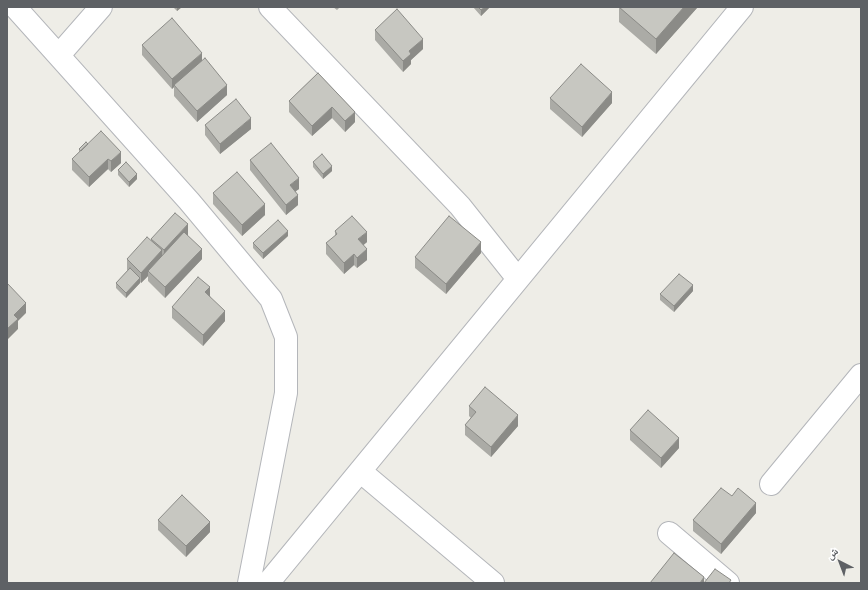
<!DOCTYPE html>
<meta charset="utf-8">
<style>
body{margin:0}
#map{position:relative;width:868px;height:590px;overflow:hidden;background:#eeede7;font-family:"Exo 2","Noto Naskh Arabic",sans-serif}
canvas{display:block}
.frame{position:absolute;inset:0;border:8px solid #5e6165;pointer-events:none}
.north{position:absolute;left:820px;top:542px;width:40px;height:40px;-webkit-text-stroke:3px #fff;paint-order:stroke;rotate:318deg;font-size:11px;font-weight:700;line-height:16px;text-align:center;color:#5e6165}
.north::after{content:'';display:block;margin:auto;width:14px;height:18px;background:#5e6165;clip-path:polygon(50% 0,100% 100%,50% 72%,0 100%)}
</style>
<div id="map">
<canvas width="868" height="590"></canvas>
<div class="frame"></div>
<div class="north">ش</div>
</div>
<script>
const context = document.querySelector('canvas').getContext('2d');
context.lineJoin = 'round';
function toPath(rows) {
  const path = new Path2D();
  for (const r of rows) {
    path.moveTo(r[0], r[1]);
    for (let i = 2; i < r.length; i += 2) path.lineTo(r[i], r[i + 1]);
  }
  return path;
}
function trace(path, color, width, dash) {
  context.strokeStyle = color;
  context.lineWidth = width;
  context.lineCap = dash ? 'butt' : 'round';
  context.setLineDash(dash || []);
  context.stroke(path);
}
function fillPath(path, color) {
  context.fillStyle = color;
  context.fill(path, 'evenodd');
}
const street = toPath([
 [15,7,189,201,271,299,286,337,286,393,249,583],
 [270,7,460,206,518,279],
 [59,55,101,7],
 [360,471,493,583],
 [771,484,861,375],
 [669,533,728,583],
 [268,583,742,7]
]);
trace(street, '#b4b6ba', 24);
trace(street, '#fff', 22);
fillPath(toPath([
 [173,7,182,7,177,11],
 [333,7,340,7,337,10],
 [473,7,490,7,481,16],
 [619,7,697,7,697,8,656,54,619,22],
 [375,30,423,49,411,60,411,64,403,72,375,40],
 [142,45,202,61,227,95,197,122,174,96,174,87,172,89,142,55],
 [318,73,355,122,345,132,332,118,312,136,289,112,289,101],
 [550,98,612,103,582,137,550,109],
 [205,125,251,129,220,154,205,135],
 [88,144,121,163,111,172,108,169,89,187,72,170,72,159,79,153,79,149],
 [250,160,299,189,296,191,298,205,286,215,250,170],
 [313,162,332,171,323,179,313,167],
 [118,170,137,179,129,187,118,175],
 [213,193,265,215,242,236,213,204],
 [335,231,367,242,363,245,367,260,357,268,354,265,344,274,326,254,326,243,335,236],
 [187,235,202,259,165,298,148,281,148,276,141,283,140,282,140,283,126,298,116,288,116,283,128,270,127,270,127,259,151,240,151,239],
 [288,236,263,259,253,248,253,243],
 [481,253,446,294,415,268,415,257],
 [693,291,674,312,660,300,660,294],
 [210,296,225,321,203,346,172,318,172,307],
 [469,406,518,426,491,457,465,435,465,425,471,418,469,416],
 [630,430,679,448,661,468,630,440],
 [732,496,756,513,721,554,693,531,693,520],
 [158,520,210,532,186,557,158,530]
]), '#ababa6');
fillPath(toPath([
 [177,7,182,7,177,11],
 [485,7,490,7,481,16,481,10],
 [684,7,697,8,656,54,656,39],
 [423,39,423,49,411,60,411,64,403,72,403,61,409,51],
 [202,53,202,63,174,85,174,87,172,89,172,79],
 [227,85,227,95,197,122,197,111],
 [612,92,612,103,582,137,582,127],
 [332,107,332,118,312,136,312,126],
 [355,112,355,122,345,132,345,121],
 [251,118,251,129,220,154,220,144],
 [121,152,121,163,111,172,111,161],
 [108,159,108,169,89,187,89,177],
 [332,166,332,171,323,179,323,174],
 [137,174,137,179,129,187,129,182],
 [299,178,299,189,290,195,290,185],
 [298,195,298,205,286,215,286,205],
 [265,204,265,215,242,236,242,225],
 [188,224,188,235,164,261,164,250],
 [288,231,288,236,263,259,263,253],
 [367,232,367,242,358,250,358,239],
 [481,242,481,253,446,294,446,284],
 [202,249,202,259,165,298,165,287],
 [367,249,367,260,357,268,357,258],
 [162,250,162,261,148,271,148,276,141,283,141,273],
 [354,254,354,265,344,274,344,263],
 [140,278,140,283,126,298,126,293],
 [693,285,693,291,674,312,674,306],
 [210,287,210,298,205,292],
 [26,303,26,313,18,321,18,329,7,340,7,329,14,315],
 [225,311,225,321,203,346,203,335],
 [518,415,518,426,491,457,491,447],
 [679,438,679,448,661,468,661,458],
 [756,503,756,513,721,554,721,544],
 [210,522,210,532,186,557,186,546],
 [704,577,704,583,700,583]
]), '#8b8b87');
const building = toPath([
 [478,7,485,7,481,10,478,7],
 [619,7,684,7,656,39,619,7],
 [397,9,423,39,409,51,411,54,403,61,375,30,397,9],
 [172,18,202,53,172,79,142,45,172,18],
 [205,58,227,85,197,111,174,85,205,58],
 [581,64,612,92,582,127,550,98,581,64],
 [318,73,355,112,345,121,332,107,312,126,289,101,318,73],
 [236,99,251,118,220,144,205,125,236,99],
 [101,131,121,152,111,161,108,159,89,177,72,159,101,131],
 [86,142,88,144,81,151,79,149,86,142],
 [271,143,299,178,290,185,298,195,286,205,250,160,271,143],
 [322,154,332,166,323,174,313,162,322,154],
 [126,162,137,174,129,182,118,170,126,162],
 [237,172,265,204,242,225,213,193,237,172],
 [175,213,188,224,164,250,151,239,175,213],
 [352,216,367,232,358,239,367,249,357,258,354,254,344,263,326,243,337,234,335,231,352,216],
 [449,216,481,242,446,284,415,257,449,216],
 [278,220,288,231,263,253,253,243,278,220],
 [184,232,202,249,165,287,148,271,184,232],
 [147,237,162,250,141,273,127,259,147,237],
 [130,268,140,278,126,293,116,283,130,268],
 [679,274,693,285,674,306,660,294,679,274],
 [198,277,210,287,205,292,225,311,203,335,172,307,198,277],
 [7,283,26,303,14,315,18,319,7,329,7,283],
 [485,387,518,415,491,447,465,425,476,412,469,406,485,387],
 [648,410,679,438,661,458,630,430,648,410],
 [721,488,732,496,738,488,756,503,721,544,693,520,721,488],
 [182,495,210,522,186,546,158,520,182,495],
 [674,553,704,577,700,583,650,583,674,553],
 [715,569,731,580,729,583,704,583,715,569]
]);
fillPath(building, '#c7c7c1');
trace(building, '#8b8b87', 1);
</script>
